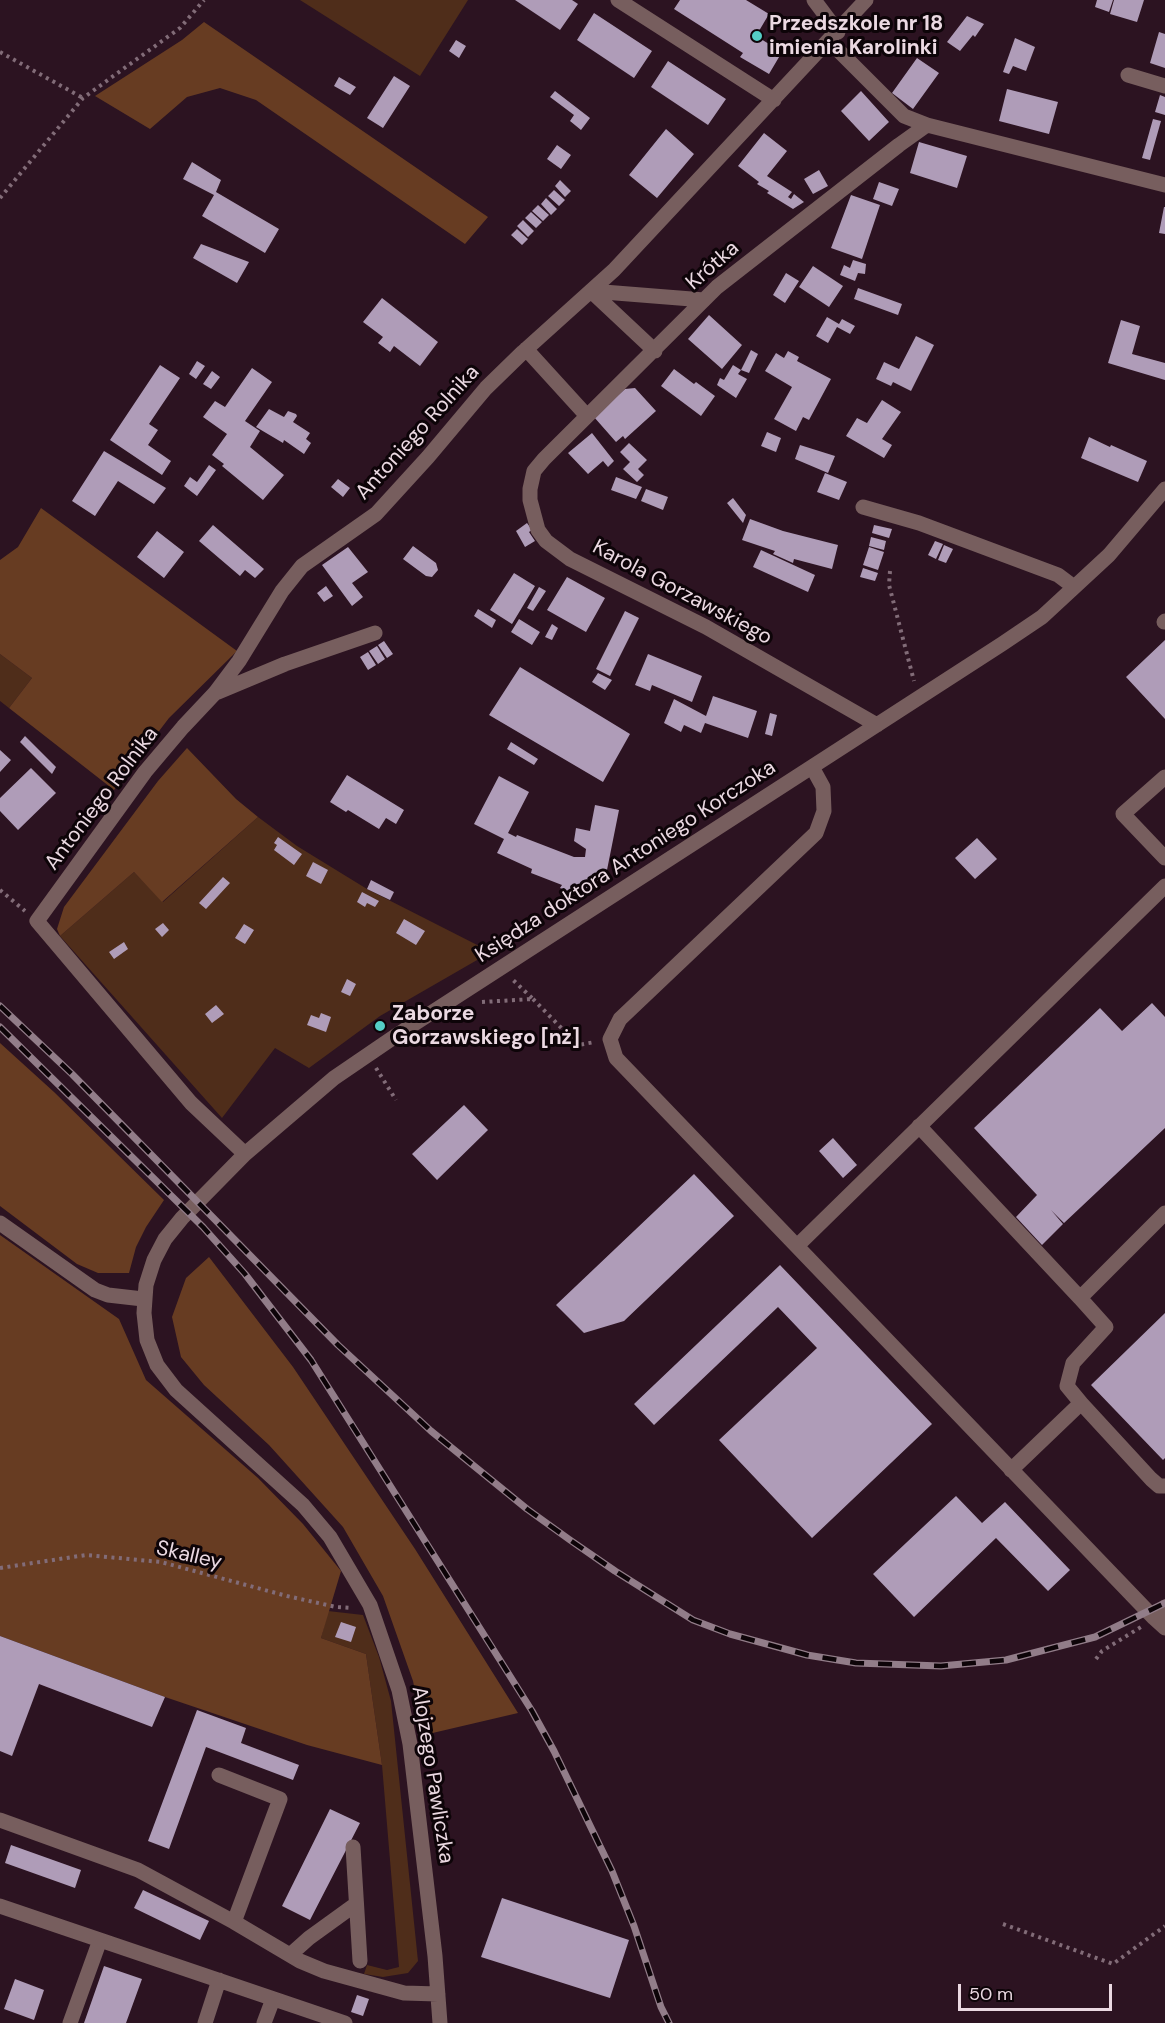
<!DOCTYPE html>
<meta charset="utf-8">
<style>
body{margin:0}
#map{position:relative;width:1165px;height:2023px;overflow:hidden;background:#2c1321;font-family:"DM Sans",sans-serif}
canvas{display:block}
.scale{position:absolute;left:958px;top:1984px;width:154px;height:27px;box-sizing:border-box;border:3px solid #ebd9e2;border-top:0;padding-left:8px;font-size:18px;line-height:21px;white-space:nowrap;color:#ebd9e2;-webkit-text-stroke:4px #0d0408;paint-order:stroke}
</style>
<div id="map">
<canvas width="1165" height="2023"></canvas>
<div class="scale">50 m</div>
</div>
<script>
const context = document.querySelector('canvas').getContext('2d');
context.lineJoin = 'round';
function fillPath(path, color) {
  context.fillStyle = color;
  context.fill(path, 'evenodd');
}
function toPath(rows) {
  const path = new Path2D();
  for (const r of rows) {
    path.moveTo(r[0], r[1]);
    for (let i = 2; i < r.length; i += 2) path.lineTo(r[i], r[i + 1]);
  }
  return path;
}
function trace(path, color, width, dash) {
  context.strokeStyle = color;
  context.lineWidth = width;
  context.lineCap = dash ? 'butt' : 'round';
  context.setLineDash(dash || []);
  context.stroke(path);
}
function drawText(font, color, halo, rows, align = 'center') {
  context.font = font + ' "DM Sans",sans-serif';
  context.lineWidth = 6;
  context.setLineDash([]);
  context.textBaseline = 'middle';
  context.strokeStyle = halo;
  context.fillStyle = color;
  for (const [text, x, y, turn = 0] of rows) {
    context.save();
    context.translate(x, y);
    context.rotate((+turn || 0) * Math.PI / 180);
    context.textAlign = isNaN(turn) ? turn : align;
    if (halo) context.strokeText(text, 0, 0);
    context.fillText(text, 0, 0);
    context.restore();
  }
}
fillPath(toPath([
 [300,0,468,0,420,76],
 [0,654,32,678,9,708,0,701],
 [258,817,297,846,367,889,491,952,380,1016,309,1068,275,1048,222,1118,60,936,134,872,163,902],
 [328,1611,363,1615,379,1657,391,1701,418,1961,408,1973,383,1977,364,1974,367,1965,387,1970,399,1967,382,1765,366,1654,321,1638]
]), '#4f2d1a');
fillPath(toPath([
 [204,22,488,217,465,244,256,100,220,88,187,97,150,129,95,96,182,40],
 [41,508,237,651,169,718,114,790,9,708,32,678,0,654,0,560,18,547],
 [187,748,236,799,258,817,162,902,134,872,60,936,57,929,64,907,158,781],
 [0,1043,54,1092,164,1200,146,1227,136,1247,129,1273,98,1273,77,1264,0,1206],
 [0,1235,119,1319,146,1380,258,1478,303,1524,341,1571,321,1638,366,1654,382,1765,307,1745,165,1697,0,1636],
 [209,1257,293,1367,415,1549,518,1713,424,1735,413,1681,383,1596,343,1527,269,1445,204,1385,181,1357,172,1317,186,1278]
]), '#673c22');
fillPath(toPath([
 [515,0,572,0,578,4,560,30],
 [680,0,746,0,769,14,756,36,782,52,769,74,740,57,743,53,674,9],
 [1097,0,1113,0,1109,12,1095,7],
 [1114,0,1144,0,1137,22,1110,14],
 [594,13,652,51,634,78,577,40],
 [967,16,984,24,975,37,973,35,960,51,947,42],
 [1159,32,1165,34,1165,68,1150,63],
 [1015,38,1035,47,1026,71,1013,66,1009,74,1003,72],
 [456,40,466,46,459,58,449,51],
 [917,58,939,73,913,109,892,93],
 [668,61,726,99,708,125,651,87],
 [394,76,410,86,383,128,367,118],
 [339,77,356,87,350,95,334,86],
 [1007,89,1058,102,1049,134,999,121],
 [555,91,590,118,581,130,570,121,574,115,550,97],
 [861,91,889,122,869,141,841,111],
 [1160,95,1165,97,1165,115,1155,112],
 [1153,119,1161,121,1150,160,1142,158],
 [666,129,694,154,657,198,629,175],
 [764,133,787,151,767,176,792,192,788,197,791,199,794,194,804,202,793,209,767,193,769,191,757,184,759,182,738,166],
 [919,142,967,156,957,188,910,173],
 [557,145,571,155,561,169,547,159],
 [192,162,221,180,216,192,279,229,265,253,202,216,214,195,183,179],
 [819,170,828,186,813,194,804,179],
 [560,180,571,191,565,197,555,186],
 [879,182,899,189,892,206,873,199],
 [554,190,565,200,559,206,548,196],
 [851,195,880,205,862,259,831,248],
 [546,198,557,209,551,215,541,204],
 [538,205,549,215,543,221,532,211],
 [1164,207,1165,207,1165,234,1159,233],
 [531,212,542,222,536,228,525,218],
 [523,220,534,231,528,237,517,226],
 [517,229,528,239,522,245,511,235],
 [201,244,249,262,237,283,193,258],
 [853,260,866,264,865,274,858,273,855,281,840,275,844,265,850,268],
 [813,266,843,286,829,307,799,287],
 [786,273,799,281,785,303,773,295],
 [858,288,902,304,898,315,854,299],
 [382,298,438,342,420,366,394,346,390,352,378,343,383,337,363,322],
 [709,315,742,345,722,369,688,339],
 [827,317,839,324,842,319,855,326,850,334,837,327,828,343,816,336],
 [1121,320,1140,326,1132,354,1165,363,1165,380,1108,363],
 [916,336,934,345,911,391,893,382,891,386,876,379,884,362,899,369],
 [751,350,758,354,749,373,741,370],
 [788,351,799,357,797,361,831,379,809,420,803,417,796,431,774,419,792,387,765,371,776,353,784,358],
 [197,361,205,366,196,379,189,374],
 [160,365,180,378,149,424,158,430,148,445,171,461,162,475,110,440],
 [733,365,741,370,738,374,747,379,736,398,717,385,720,378,724,380],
 [252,368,272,382,245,421,260,431,250,447,284,475,263,500,222,466,224,464,212,455,227,434,203,417,215,401,225,407],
 [674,369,694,384,696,382,715,396,701,416,661,386],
 [212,371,220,377,211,389,203,384],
 [635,388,656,411,625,439,623,436,616,442,594,417,625,389],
 [882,400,901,412,882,439,892,445,884,458,846,436,857,418,867,423],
 [269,409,284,417,288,411,296,414,297,416,293,422,310,433,306,439,311,443,304,454,284,440,283,443,256,427],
 [767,432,781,438,776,452,761,446],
 [592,433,614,461,608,467,603,461,588,474,568,453],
 [1089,437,1110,447,1111,445,1147,461,1138,482,1081,458],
 [629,443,647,460,638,469,644,475,637,482,623,469,630,462,620,452],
 [800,445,835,456,828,473,795,459],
 [104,451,166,488,154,504,118,481,95,516,72,501],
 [209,465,216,470,197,496,184,486,190,477,197,482],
 [825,473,847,482,839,500,817,492],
 [616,477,642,487,636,499,611,490],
 [338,479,350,488,343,497,331,487],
 [646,489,668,497,663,510,641,501],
 [733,498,746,515,743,523,727,503],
 [750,519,783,531,838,545,832,569,794,559,793,563,773,554,775,551,742,540],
 [527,523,532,530,529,532,535,541,525,547,516,531],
 [213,525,264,569,255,578,245,570,240,576,199,541],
 [874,525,892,529,889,538,872,533],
 [157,531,184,552,164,578,137,557],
 [871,537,886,541,884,550,869,546],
 [935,541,943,544,936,559,928,555],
 [944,545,953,549,946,563,938,560],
 [413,546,436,563,438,570,432,577,426,576,403,559],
 [348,547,368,572,352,583,363,597,352,606,322,565],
 [869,547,884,552,878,570,863,565],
 [761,550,815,575,808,592,753,567],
 [863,568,878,573,875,581,860,577],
 [514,573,535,586,512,624,490,610],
 [567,577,605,598,586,632,547,610],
 [326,586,333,596,324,602,317,593],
 [539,587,546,591,533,611,527,608],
 [478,609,496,620,492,628,474,616],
 [625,611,639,618,610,676,596,669],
 [519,619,540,632,532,645,511,632],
 [552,624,558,628,552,640,545,637],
 [1165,640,1165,719,1126,677],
 [384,641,393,654,387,658,378,645],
 [377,646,385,659,378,664,369,651],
 [368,652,376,665,368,670,360,657],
 [648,654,702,676,692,702,652,685,650,691,635,685],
 [520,667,630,734,603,782,489,715],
 [598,673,612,680,605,690,592,682],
 [713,696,757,711,748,738,705,723,701,733,684,725,681,732,664,723,674,699,706,716],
 [770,713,777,715,772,736,765,734],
 [25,736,56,767,52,774,20,742],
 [511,742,538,759,534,765,507,749],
 [0,750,11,760,0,772],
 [31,768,56,793,18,830,0,811,0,798],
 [347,775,404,810,396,824,386,818,379,829,348,810,346,812,330,802],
 [499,776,529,792,508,833,516,837,517,835,574,857,585,857,586,849,574,841,576,828,590,831,595,805,619,810,606,875,577,895,560,888,562,885,531,873,532,869,497,853,504,839,474,824],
 [278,837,302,854,294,865,274,850,277,845,274,843],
 [977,838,997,859,975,879,955,858],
 [313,862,328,870,321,884,306,876],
 [223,877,230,883,206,909,199,903],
 [371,880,394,892,390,900,367,889],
 [362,892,379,901,375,907,367,903,365,907,357,902],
 [404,919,425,931,416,945,396,933],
 [163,923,169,930,162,937,155,929],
 [244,924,254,930,245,944,235,938],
 [124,942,128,949,114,959,109,952],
 [347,979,356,984,350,996,341,992],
 [1152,1003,1165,1017,1165,1128,1064,1223,1051,1210,1063,1224,1042,1245,1016,1217,1037,1195,974,1128,1100,1008,1122,1031],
 [216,1005,224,1014,212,1023,205,1014],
 [321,1013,331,1017,326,1032,307,1025,311,1015,319,1018],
 [464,1105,488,1130,437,1180,412,1154],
 [833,1138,857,1165,843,1178,819,1151],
 [694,1174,734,1216,624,1321,584,1333,556,1305],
 [780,1265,932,1424,812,1538,719,1440,817,1348,778,1307,654,1425,634,1404],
 [1165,1313,1165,1458,1163,1460,1091,1385],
 [956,1496,982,1523,1005,1502,1070,1570,1048,1591,996,1538,914,1617,873,1574],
 [341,1622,356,1627,351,1642,335,1637],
 [0,1636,165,1697,152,1727,39,1684,12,1756,0,1751],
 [197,1710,246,1728,241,1743,299,1765,293,1780,206,1747,169,1849,148,1841],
 [330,1809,360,1823,310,1920,282,1906],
 [11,1845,81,1870,75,1888,5,1863],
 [143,1890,209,1921,200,1940,134,1908],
 [502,1898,629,1940,610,1998,481,1957],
 [104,1966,142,1979,126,2023,84,2023],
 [15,1979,44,1990,34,2020,4,2009],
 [357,1995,369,1999,363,2016,351,2012]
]), '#af9cb8');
trace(toPath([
 [0,52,83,98],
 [0,198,83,98,180,28,204,0],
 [890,571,889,585,914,681],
 [0,890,25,911],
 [533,999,578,1045,595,1042],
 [482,1002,533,999,512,979],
 [376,1068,396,1100],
 [0,1568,86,1555,161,1562,287,1596,336,1607,352,1608],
 [1096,1659,1102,1651,1141,1627],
 [1003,1924,1113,1964,1165,1926]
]), '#826c78', 4, [3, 4.5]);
trace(toPath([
 [618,0,774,100],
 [814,0,838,32],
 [829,41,904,116,927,125,1165,185],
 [1128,75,1165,86],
 [591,291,704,300],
 [591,291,655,351],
 [526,349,587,416],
 [863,507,919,523,1058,575,1074,587],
 [1164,622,1165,621],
 [218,692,285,664,375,633],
 [877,725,706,627,570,559,546,541,538,530,530,500,530,489,534,471,544,459,717,287,899,145,927,125],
 [812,767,823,787,824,811,816,833,620,1019,610,1039,616,1058,1154,1618],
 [1165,777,1123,814,1165,858],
 [919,1126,1080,1298,1165,1213],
 [245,1154,191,1103,37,921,145,772,183,727,215,693,239,661,282,591,302,566,376,514,428,457,486,388,523,352,614,270,866,0],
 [0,1223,95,1290,108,1295,143,1299],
 [797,1246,1165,886],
 [1080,1298,1106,1327,1073,1363,1067,1386,1081,1403],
 [1011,1470,1081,1403,1151,1479,1159,1486,1165,1486],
 [1165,1607,1154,1618,1165,1628],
 [219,1775,280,1799,234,1922],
 [0,1820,138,1870,234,1922,300,1961,324,1971,404,1993,438,1994],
 [353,1847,360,1961],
 [0,1906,345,2023],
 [290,1955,309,1938,356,1904],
 [70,2023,100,1940],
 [205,2023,219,1980],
 [264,2023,273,1999],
 [440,2023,435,1956,410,1744,399,1690,370,1605,330,1537,303,1505,176,1390,157,1365,147,1340,144,1313,146,1285,154,1260,165,1239,182,1218,245,1154,334,1078,397,1035,1002,644,1042,617,1109,555,1165,489]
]), '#775e5e', 15);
const rail = toPath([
 [0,1006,72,1074,338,1345,431,1431,527,1509,570,1540,615,1571,693,1620,730,1634,807,1655,856,1663,941,1666,1006,1660,1095,1637,1165,1603],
 [0,1027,203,1227,245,1274,311,1360,532,1711,554,1751,612,1871,634,1926,661,2007,669,2023]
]);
trace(rail, '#927d89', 7);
trace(rail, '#0d0408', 4.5, [14]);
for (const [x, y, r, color] of [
 [757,36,6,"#55cec6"],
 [380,1026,6,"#55cec6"]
]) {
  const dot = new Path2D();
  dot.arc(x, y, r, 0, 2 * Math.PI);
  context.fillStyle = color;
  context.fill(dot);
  trace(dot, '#0d0408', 2);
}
drawText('bold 21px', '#ebd9e2', '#0d0408', [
 ["Przedszkole nr 18",769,24],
 ["imienia Karolinki",769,48],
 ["Zaborze",392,1014],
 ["Gorzawskiego [nż]",392,1038]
], 'left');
drawText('21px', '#ebd9e2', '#0d0408', [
 ["Krótka",713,266,-41],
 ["Antoniego Rolnika",418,433,-48],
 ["Karola Gorzawskiego",682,593,28],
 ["Antoniego Rolnika",102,799,-53],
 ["Księdza doktora Antoniego Korczoka",626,862,-33],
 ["Skalley",189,1556,13],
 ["Alojzego Pawliczka",432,1775,81]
]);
</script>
